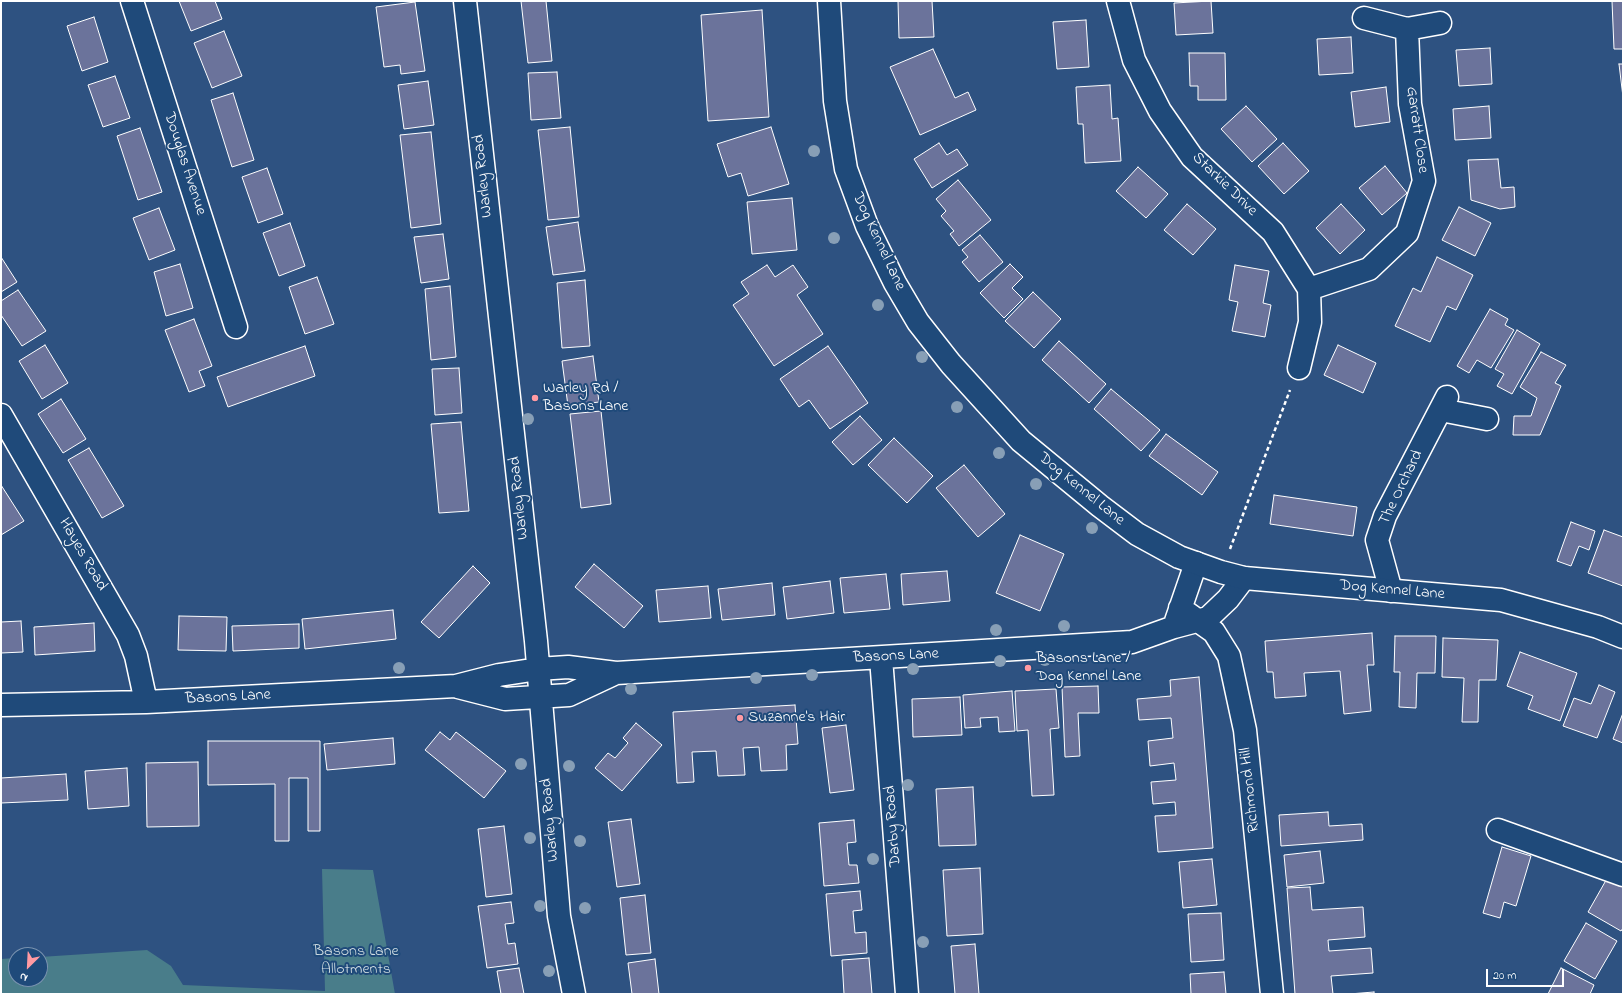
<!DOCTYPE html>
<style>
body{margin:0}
#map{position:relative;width:1624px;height:995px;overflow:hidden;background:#2e5281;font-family:"Indie Flower",sans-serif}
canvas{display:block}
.frame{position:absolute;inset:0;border:2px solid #fff;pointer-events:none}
.north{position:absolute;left:8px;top:947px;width:40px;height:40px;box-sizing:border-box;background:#1f4a7a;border:1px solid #7992af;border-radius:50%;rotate:204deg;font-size:11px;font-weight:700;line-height:16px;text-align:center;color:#fff}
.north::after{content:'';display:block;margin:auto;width:14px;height:18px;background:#ff9aa2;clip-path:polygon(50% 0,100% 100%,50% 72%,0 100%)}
.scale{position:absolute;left:1486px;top:969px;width:78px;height:18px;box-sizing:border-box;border:2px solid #fff;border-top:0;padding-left:5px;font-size:12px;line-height:14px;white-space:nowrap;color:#fff;-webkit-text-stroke:3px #1f4a7a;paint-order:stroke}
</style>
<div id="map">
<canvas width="1624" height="995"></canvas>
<div class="frame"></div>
<div class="north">N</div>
<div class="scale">20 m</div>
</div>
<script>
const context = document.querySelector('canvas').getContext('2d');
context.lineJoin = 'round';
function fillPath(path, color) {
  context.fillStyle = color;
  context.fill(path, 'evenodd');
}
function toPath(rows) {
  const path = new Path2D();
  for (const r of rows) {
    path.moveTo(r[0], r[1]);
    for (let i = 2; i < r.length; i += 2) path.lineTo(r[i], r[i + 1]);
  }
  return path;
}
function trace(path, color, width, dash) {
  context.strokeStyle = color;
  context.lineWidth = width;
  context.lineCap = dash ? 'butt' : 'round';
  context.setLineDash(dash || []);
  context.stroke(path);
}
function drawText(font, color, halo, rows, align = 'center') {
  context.font = font + ' "Indie Flower",sans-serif';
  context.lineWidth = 4;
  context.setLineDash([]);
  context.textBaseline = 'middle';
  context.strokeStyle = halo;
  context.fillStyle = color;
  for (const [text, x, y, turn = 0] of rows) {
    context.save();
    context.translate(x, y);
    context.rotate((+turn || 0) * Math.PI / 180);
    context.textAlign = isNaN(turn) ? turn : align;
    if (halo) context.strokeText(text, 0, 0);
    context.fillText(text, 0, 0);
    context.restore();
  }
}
fillPath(toPath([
 [322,869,373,870,395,994,1,994,1,959,16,958,16,979,40,979,40,957,147,950,171,966,183,985,325,991]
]), '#497d8a');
const building = toPath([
 [179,1,215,1,222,19,191,31,179,1],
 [521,1,546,1,552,61,528,63,521,1],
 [898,1,932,1,934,37,899,38,898,1],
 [1211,1,1213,33,1176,35,1174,3,1211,1],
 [1612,1,1623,1,1623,49,1614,49,1612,1],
 [415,2,425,71,401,74,400,65,384,67,376,7,415,2],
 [762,10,769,117,708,121,701,15,762,10],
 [94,17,108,62,82,71,67,26,94,17],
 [1086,20,1089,67,1057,69,1053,22,1086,20],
 [224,31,242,76,212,88,194,43,224,31],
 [1351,37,1353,73,1319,75,1317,39,1351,37],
 [1490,48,1492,84,1459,86,1456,50,1490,48],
 [933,49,955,98,968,92,976,110,920,135,890,67,933,49],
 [1189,53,1225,53,1226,100,1198,100,1198,86,1190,86,1189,53],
 [1619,64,1623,64,1623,97,1619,64],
 [557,72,561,118,531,120,528,73,557,72],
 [115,76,130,118,103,127,88,85,115,76],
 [428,81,434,125,404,129,398,85,428,81],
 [1110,85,1112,119,1118,118,1121,161,1085,163,1083,124,1078,124,1076,87,1110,85],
 [1386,87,1390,122,1355,127,1351,92,1386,87],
 [233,93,254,160,232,167,211,100,233,93],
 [1246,106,1277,139,1252,162,1221,129,1246,106],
 [1489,106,1491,138,1455,140,1453,109,1489,106],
 [570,127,579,217,548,220,538,130,570,127],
 [771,127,789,184,748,196,741,173,728,177,717,144,771,127],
 [140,128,162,192,138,200,117,136,140,128],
 [431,132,441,224,411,228,400,135,431,132],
 [939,143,947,155,957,149,968,165,932,188,914,159,939,143],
 [1283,143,1309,171,1284,194,1258,166,1283,143],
 [1498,159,1501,188,1514,187,1515,207,1500,209,1471,200,1468,160,1498,159],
 [1385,166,1407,193,1382,215,1359,188,1385,166],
 [1138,167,1168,194,1146,218,1116,191,1138,167],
 [267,168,283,214,258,223,242,177,267,168],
 [958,180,991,220,959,246,950,234,954,231,941,216,946,211,936,199,958,180],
 [792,198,797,250,752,254,747,202,792,198],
 [1187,204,1216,229,1193,255,1164,230,1187,204],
 [1341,204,1365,230,1340,254,1316,228,1341,204],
 [1459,207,1491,223,1475,256,1442,240,1459,207],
 [159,208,175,250,149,260,133,218,159,208],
 [578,222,585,271,553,275,546,227,578,222],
 [290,223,305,266,279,276,263,233,290,223],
 [443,234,449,279,421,283,414,237,443,234],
 [980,235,1003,262,979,282,962,262,968,257,962,250,980,235],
 [1,257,17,282,1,292,1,257],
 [1437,257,1473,275,1456,310,1447,306,1430,342,1395,326,1413,288,1421,292,1437,257],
 [180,264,193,308,166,316,154,272,180,264],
 [1010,264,1023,277,1012,288,1023,299,1004,318,980,293,1010,264],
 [767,265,775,277,793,265,808,287,797,295,823,334,774,366,733,305,749,294,741,282,767,265],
 [1235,265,1269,271,1263,303,1271,305,1265,337,1232,331,1238,302,1229,300,1235,265],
 [317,277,334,324,305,334,289,287,317,277],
 [585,280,590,346,562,348,557,283,585,280],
 [450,286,456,357,431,360,425,289,450,286],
 [18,290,46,331,22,346,1,315,1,301,18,290],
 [1033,292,1061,319,1034,348,1005,321,1033,292],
 [1490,309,1508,319,1505,325,1514,330,1491,368,1477,360,1469,373,1457,366,1490,309],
 [194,319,212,366,199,371,205,386,189,392,165,330,194,319],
 [1517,330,1540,344,1512,394,1497,386,1504,374,1495,369,1517,330],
 [1059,341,1106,384,1089,403,1042,360,1059,341],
 [45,345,68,383,42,399,19,361,45,345],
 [1338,345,1376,363,1363,393,1324,375,1338,345],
 [305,346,315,376,228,407,217,377,305,346],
 [828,346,868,403,830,429,809,400,799,407,780,379,828,346],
 [1541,352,1566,365,1555,383,1561,386,1540,435,1513,435,1514,416,1531,416,1537,398,1520,387,1541,352],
 [593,356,599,402,568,406,562,361,593,356],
 [459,368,462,413,435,415,432,369,459,368],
 [1111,389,1160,430,1141,451,1094,409,1111,389],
 [61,399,86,439,63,453,38,414,61,399],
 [601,411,611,504,581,508,570,414,601,411],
 [860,416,882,440,853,465,832,442,860,416],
 [461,422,469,511,439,513,431,424,461,422],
 [1166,434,1218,472,1202,495,1149,456,1166,434],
 [894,438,933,476,907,503,868,465,894,438],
 [89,448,124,506,102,518,68,460,89,448],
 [964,465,1005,514,978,537,936,488,964,465],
 [1,485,24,521,1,535,1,485],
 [1274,495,1357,507,1353,536,1270,524,1274,495],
 [1571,522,1595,531,1589,550,1579,546,1571,566,1557,561,1571,522],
 [1604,530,1623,537,1623,586,1588,573,1604,530],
 [1020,535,1064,554,1040,611,996,593,1020,535],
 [594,564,643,606,624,628,575,587,594,564],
 [473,566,490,583,439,638,421,622,473,566],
 [947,571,950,601,903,605,901,574,947,571],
 [886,574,890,609,844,613,840,578,886,574],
 [830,581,834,613,787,619,783,587,830,581],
 [772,583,775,615,722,620,718,589,772,583],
 [708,586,711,618,659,622,656,590,708,586],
 [393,610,396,639,305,649,302,619,393,610],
 [179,616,227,617,226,651,178,650,179,616],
 [21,621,23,652,1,653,1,622,21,621],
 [94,623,95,651,35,655,34,627,94,623],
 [299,624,299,648,233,651,232,626,299,624],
 [1372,633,1374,665,1367,665,1371,711,1344,714,1340,671,1304,673,1306,696,1275,698,1273,672,1267,672,1265,641,1372,633],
 [1395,636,1436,636,1435,673,1417,673,1416,708,1399,707,1400,672,1394,672,1395,636],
 [1443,638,1498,640,1496,680,1479,680,1478,722,1462,722,1464,678,1442,677,1443,638],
 [1520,652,1577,673,1560,721,1528,709,1533,696,1507,686,1520,652],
 [1199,677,1213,848,1158,852,1155,816,1176,815,1175,802,1153,804,1151,782,1176,780,1174,763,1150,766,1148,741,1173,738,1171,718,1139,720,1137,699,1171,696,1170,680,1199,677],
 [1599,685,1615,692,1597,738,1563,726,1574,698,1591,704,1599,685],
 [1098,686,1099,713,1078,713,1080,756,1065,757,1062,687,1098,686],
 [1056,689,1059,728,1050,729,1054,795,1032,796,1028,730,1017,731,1015,691,1056,689],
 [1012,691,1015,731,999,732,998,717,980,718,981,727,965,728,963,695,1012,691],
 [960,697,962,735,913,737,912,699,960,697],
 [795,705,798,744,786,745,787,770,761,771,759,747,743,748,745,775,718,776,716,751,692,752,694,782,677,783,673,712,795,705],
 [1623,713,1623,743,1613,739,1623,713],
 [636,723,662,745,622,791,595,768,608,753,615,758,628,743,623,738,636,723],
 [846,725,854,790,830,793,822,728,846,725],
 [440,732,450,740,456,732,506,771,484,798,425,750,440,732],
 [393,738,395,764,327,770,324,744,393,738],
 [208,741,320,741,320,831,308,831,308,778,289,778,289,841,275,841,275,784,208,785,208,741],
 [198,762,199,826,147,827,146,763,198,762],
 [127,768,129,806,88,809,85,771,127,768],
 [66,774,68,800,1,803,1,778,66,774],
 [973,787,976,845,939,846,936,789,973,787],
 [1328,812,1329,826,1362,824,1363,840,1281,846,1279,815,1328,812],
 [631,819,640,884,617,887,608,822,631,819],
 [854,820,856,842,847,843,849,865,857,865,859,883,824,886,819,823,854,820],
 [504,826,512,894,486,897,478,829,504,826],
 [1502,847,1531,856,1516,906,1504,902,1500,918,1483,913,1502,847],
 [1320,851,1324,883,1287,887,1284,855,1320,851],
 [1212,859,1217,905,1183,908,1179,862,1212,859],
 [980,868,983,934,947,936,943,870,980,868],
 [1609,875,1623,884,1623,928,1621,931,1588,912,1609,875],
 [1310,887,1312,910,1363,907,1365,937,1328,940,1329,951,1371,948,1373,973,1331,976,1333,994,1295,994,1287,888,1310,887],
 [860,891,862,910,853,911,855,933,866,932,867,953,831,956,826,894,860,891],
 [645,895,651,953,626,955,620,898,645,895],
 [511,902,514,923,505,924,508,944,515,943,518,964,487,968,478,906,511,902],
 [1221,913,1224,960,1191,962,1188,914,1221,913],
 [1586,923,1617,941,1595,979,1564,961,1586,923],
 [975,944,979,994,955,994,951,946,975,944],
 [869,958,872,994,844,994,842,960,869,958],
 [655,959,659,994,632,994,628,963,655,959],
 [519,968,524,994,501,994,497,971,519,968],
 [1561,968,1594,985,1590,994,1548,994,1561,968],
 [1224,972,1226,994,1191,994,1190,974,1224,972],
 [1374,992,1374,994,1349,994,1374,992]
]);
fillPath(building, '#6b739b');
trace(building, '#fff', 1);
const minor = toPath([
 [132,1,236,327],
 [465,1,536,641,559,916,574,994],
 [1118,1,1134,60,1160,111,1192,157,1273,232,1309,289,1310,322,1299,368],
 [1364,18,1407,29,1440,23],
 [1309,289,1369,269,1407,233,1424,181,1410,104,1407,29],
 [1441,410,1487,419],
 [1,415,128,635,136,656,146,702],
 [1391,591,1377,540,1385,516,1447,397],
 [1180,608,1214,632,1229,656,1245,730,1272,994],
 [1176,621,1196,563],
 [881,658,907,994],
 [458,687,505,699,569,695,616,673],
 [1,705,146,702,456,686,499,675,538,669,568,667,616,673,1132,642,1174,627,1208,618,1228,599,1244,578],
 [1498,830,1623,875]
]);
const major = toPath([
 [829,1,835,101,846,169,867,226,895,283,918,322,951,364,1021,441,1100,506,1137,534,1179,557,1221,572,1244,578,1501,600,1598,627,1623,637]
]);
trace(minor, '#fff', 25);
trace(major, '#fff', 25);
trace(toPath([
 [1230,549,1290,390]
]), '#fff', 2.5, [4, 3]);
trace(minor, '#1f4a7a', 22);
trace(major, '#1f4a7a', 22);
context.fillStyle = '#889fb6';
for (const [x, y] of [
 [814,151],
 [834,238],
 [878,305],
 [922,357],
 [957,407],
 [528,419],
 [999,453],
 [1036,484],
 [1092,528],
 [1064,626],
 [996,630],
 [1045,660],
 [1000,661],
 [399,668],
 [913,669],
 [812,675],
 [756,678],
 [631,689],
 [521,764],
 [569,766],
 [908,785],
 [530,838],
 [580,841],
 [873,859],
 [540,906],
 [585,908],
 [923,942],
 [549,971]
]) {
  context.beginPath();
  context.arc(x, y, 6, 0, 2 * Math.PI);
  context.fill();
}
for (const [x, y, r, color] of [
 [535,398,4,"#ff9aa2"],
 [1028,668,4,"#ff9aa2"],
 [740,718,4,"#ff9aa2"]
]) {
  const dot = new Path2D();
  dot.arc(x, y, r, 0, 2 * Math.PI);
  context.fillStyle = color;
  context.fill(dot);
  trace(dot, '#1f4a7a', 1.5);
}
drawText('16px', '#fff', '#1f4a7a', [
 ["Garratt Close",1416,130,82],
 ["Douglas Avenue",184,164,72],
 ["Warley Road",484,176,-96],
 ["Starkie Drive",1224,185,44],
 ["Dog Kennel Lane",878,242,65],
 ["The Orchard",1402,488,-64],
 ["Dog Kennel Lane",1081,490,39],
 ["Warley Road",520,498,-96],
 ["Hayes Road",82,555,60],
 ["Dog Kennel Lane",1392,591,5],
 ["Basons Lane",896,657,-3],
 ["Basons Lane",228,698,-3],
 ["Richmond Hill",1251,790,-96],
 ["Warley Road",551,820,-95],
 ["Darby Road",894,826,-94]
]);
drawText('16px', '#fff', '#1f4a7a', [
 ["Warley Rd /",543,389],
 ["Basons Lane",543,407],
 ["Basons Lane /",1036,659],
 ["Dog Kennel Lane",1036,677],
 ["Suzanne's Hair",748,718]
], 'left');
drawText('16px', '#d2dee2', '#1f4a7a', [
 ["Basons Lane",356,952],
 ["Allotments",356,970]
]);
</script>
